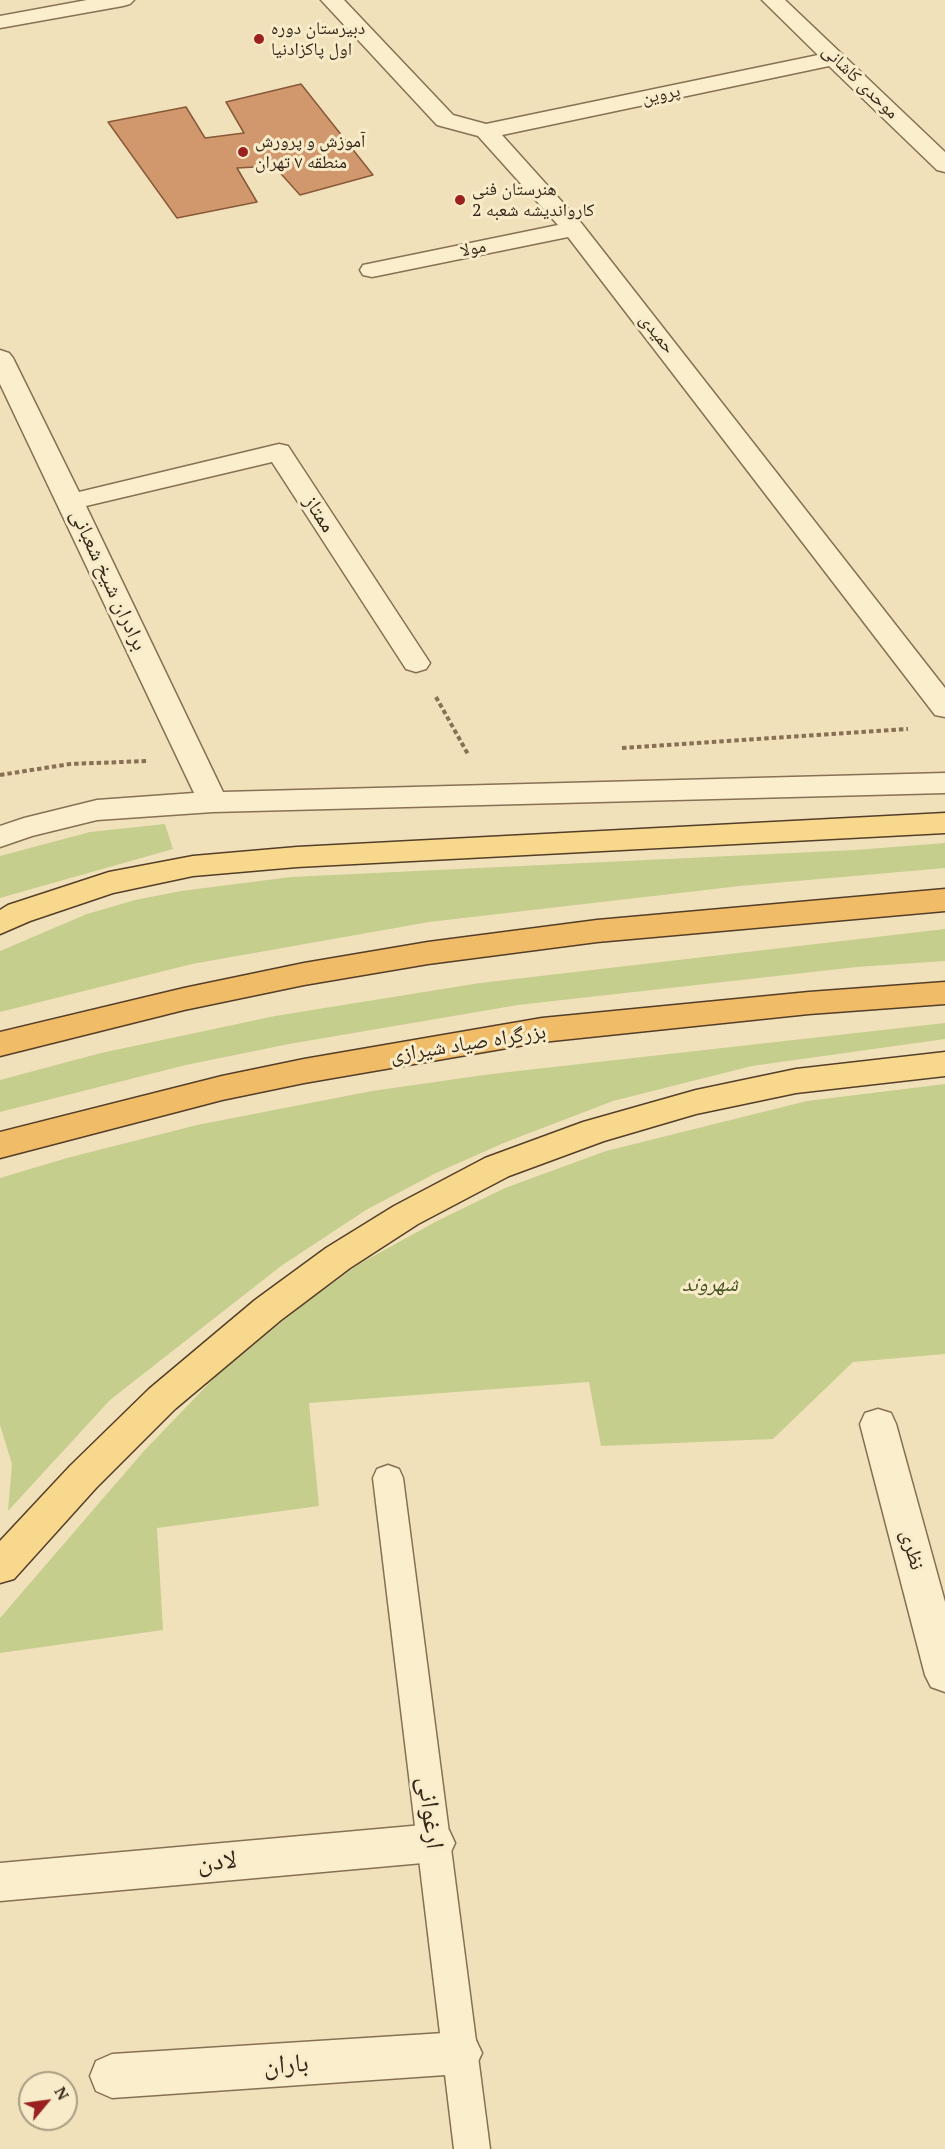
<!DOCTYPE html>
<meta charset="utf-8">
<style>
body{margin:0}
#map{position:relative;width:945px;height:2149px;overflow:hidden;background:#f0e1ba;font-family:"PT Serif",serif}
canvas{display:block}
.north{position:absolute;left:18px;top:2071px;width:60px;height:60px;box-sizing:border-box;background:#f7ebc9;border:2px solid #a99d83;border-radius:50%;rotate:61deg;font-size:16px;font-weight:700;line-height:24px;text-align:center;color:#352719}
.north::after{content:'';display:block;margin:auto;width:21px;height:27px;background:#9a2120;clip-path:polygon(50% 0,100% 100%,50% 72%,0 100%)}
</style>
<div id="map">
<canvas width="945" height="2149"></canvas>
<div class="north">N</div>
</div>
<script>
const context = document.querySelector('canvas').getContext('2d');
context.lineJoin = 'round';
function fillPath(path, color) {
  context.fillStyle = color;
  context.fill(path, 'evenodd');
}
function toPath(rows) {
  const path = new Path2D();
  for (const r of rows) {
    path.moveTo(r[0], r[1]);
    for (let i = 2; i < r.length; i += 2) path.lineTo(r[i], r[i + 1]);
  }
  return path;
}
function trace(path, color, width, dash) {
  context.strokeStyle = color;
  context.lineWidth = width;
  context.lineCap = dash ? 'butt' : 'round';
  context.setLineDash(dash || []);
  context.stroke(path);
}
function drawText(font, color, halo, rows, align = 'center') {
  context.font = font + ' "PT Serif","Noto Naskh Arabic",serif';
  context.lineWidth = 6;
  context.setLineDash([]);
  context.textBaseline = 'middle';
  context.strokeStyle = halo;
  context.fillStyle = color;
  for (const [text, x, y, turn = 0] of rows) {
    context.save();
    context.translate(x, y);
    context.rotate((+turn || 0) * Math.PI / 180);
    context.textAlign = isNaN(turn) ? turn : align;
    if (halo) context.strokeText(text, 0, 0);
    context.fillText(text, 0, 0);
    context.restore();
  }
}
fillPath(toPath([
 [165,824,173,849,0,898,0,856,90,832],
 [945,843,945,868,740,886,429,922,192,964,0,1012,0,951,87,914,135,900,181,891,291,877,855,850],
 [945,929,945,961,857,967,518,1005,289,1044,186,1065,0,1112,0,1080,101,1053,275,1016,480,983],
 [945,1023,945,1039,752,1066,613,1101,506,1142,436,1173,366,1210,281,1266,110,1400,8,1511,12,1464,0,1425,0,1178,67,1158,197,1125,372,1091,491,1074],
 [945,1084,945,1354,853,1362,773,1439,601,1446,589,1382,309,1403,319,1506,157,1528,163,1630,0,1653,0,1618,143,1452,215,1377,300,1307,359,1264,437,1221,505,1188,606,1151,807,1101]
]), '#c6ce8e');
const building = toPath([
 [301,84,373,175,300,195,274,166,237,168,257,202,177,218,108,122,186,107,205,138,244,133,226,102,301,84]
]);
fillPath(building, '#d1986d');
trace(building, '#885938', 1.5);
const service = toPath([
 [388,1465,399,1469,403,1478,490,2149,454,2149,373,1478,377,1469,388,1465]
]);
const minor = toPath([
 [87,0,134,0,130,4,123,6,0,28,0,16,87,0],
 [321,0,344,0,453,115,486,124,818,55,762,0,785,0,945,152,945,172,937,170,829,66,502,135,582,224,945,688,945,717,935,715,568,237,372,277,363,275,360,270,363,265,558,225,478,136,437,125,321,0],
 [0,350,9,353,13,358,79,492,279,444,288,446,430,663,426,669,416,672,406,669,272,462,86,506,223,792,945,773,945,793,213,812,97,820,32,836,0,847,0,826,24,818,97,800,194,793,0,384,0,350],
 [878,1409,891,1413,896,1424,945,1602,945,1692,931,1687,925,1675,860,1424,865,1413,878,1409],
 [434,1824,449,1830,455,1843,449,1856,434,1862,0,1901,0,1863,434,1824],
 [460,2032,475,2038,482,2053,475,2068,460,2074,112,2098,96,2091,90,2076,96,2061,112,2054,460,2032]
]);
const primary = toPath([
 [945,813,945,833,297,867,193,876,113,893,30,921,0,934,0,910,8,905,109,872,193,856,297,847,945,813],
 [945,1052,945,1076,796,1093,696,1114,604,1141,509,1176,418,1224,350,1268,281,1320,175,1409,96,1488,14,1579,0,1583,0,1541,70,1466,149,1389,255,1300,326,1248,394,1206,485,1158,583,1122,696,1090,796,1069,945,1052]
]);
const trunk = toPath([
 [945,889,945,911,597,942,428,964,304,985,184,1010,0,1056,0,1032,184,988,304,963,428,942,597,920,945,889],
 [945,982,945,1004,809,1014,542,1042,304,1083,222,1100,0,1158,0,1132,222,1076,304,1059,542,1018,809,992,945,982]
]);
trace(service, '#877053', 3);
trace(minor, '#877053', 3);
trace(primary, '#543e29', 3);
trace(trunk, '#543e29', 3);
trace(toPath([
 [436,697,469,756],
 [622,748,908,729],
 [0,775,70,764,147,761]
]), '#877053', 4, [4.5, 3]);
fillPath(service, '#fbeecd');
fillPath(minor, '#fbeecd');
fillPath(primary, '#f8d88d');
fillPath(trunk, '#f0bc68');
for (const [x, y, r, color] of [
 [259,39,6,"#9a2120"],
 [243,152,6,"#9a2120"],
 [460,200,6,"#9a2120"]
]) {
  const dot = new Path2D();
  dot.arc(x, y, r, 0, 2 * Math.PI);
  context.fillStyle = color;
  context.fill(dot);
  trace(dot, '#f7ebc9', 2);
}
drawText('18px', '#352719', '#f7ebc9', [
 ["دبیرستان دوره",271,29],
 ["اول پاکزادنیا",271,50],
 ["آموزش و پرورش",255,142],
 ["منطقه ۷ تهران",255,163],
 ["هنرستان فنی",472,190],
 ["کارواندیشه شعبه 2",472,211]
], 'left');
drawText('18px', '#352719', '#f7ebc9', [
 ["موحدی کاشانی",860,82,44],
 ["پروین",661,95,-12],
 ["مولا",473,249,-11],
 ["حمیدی",657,334,52]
]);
drawText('21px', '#352719', '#f7ebc9', [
 ["ممتاز",319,514,57],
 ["برادران شیخ شعبانی",108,580,65],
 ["بزرگراه صیاد شیرازی",468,1044,-9],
 ["نظری",912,1550,75]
]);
drawText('italic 21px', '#45531f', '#f7ebc9', [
 ["شهروند",710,1285]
]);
drawText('26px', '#352719', '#f7ebc9', [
 ["ارغوانی",430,1813,83],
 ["لادن",217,1862,-5],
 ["باران",286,2065,-4]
]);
</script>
